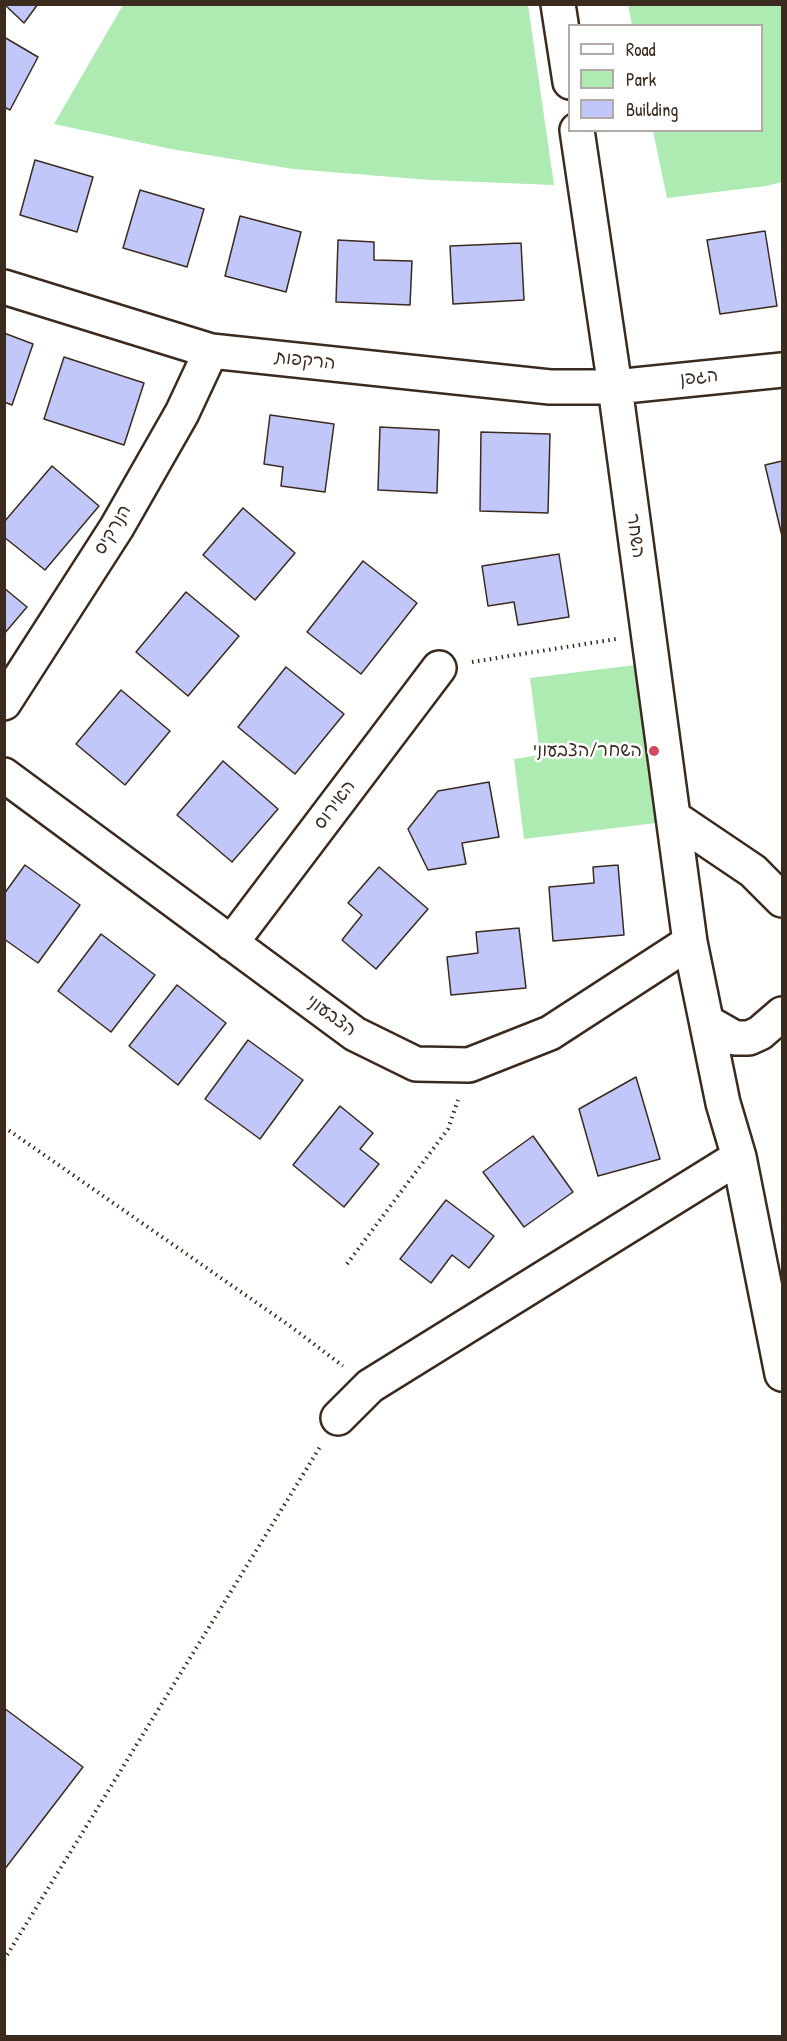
<!DOCTYPE html>
<meta charset="utf-8">
<style>
body{margin:0}
#map{position:relative;width:787px;height:2041px;overflow:hidden;background:#fff;font-family:"Patrick Hand",sans-serif}
canvas{display:block}
.frame{position:absolute;inset:0;border:6px solid #3b2a1e;pointer-events:none}
.legend{position:absolute;left:568px;top:24px;width:195px;height:108px;box-sizing:border-box;background:#fff;border:2px solid #b1aaa5;margin:0;padding:8px 10px;list-style:none;font-size:18px;color:#3b2a1e}
.legend li{display:flex;align-items:center;gap:12px;height:30px}
.legend b{width:30px;border:2px solid #b1aaa5}
</style>
<div id="map">
<canvas width="787" height="2041"></canvas>
<div class="frame"></div>
<ul class="legend">
<li><b style="height:8px;background:#fff"></b>Road</li>
<li><b style="height:16px;background:#adebb2"></b>Park</li>
<li><b style="height:16px;background:#c1c7f9"></b>Building</li>
</ul>
</div>
<script>
const context = document.querySelector('canvas').getContext('2d');
context.lineJoin = 'round';
function fillPath(path, color) {
  context.fillStyle = color;
  context.fill(path, 'evenodd');
}
function toPath(rows) {
  const path = new Path2D();
  for (const r of rows) {
    path.moveTo(r[0], r[1]);
    for (let i = 2; i < r.length; i += 2) path.lineTo(r[i], r[i + 1]);
  }
  return path;
}
function trace(path, color, width, dash) {
  context.strokeStyle = color;
  context.lineWidth = width;
  context.lineCap = dash ? 'butt' : 'round';
  context.setLineDash(dash || []);
  context.stroke(path);
}
function drawText(font, color, halo, rows, align = 'center') {
  context.font = font + ' "Patrick Hand","Playpen Sans Hebrew",sans-serif';
  context.lineWidth = 5;
  context.setLineDash([]);
  context.textBaseline = 'middle';
  context.strokeStyle = halo;
  context.fillStyle = color;
  for (const [text, x, y, turn = 0] of rows) {
    context.save();
    context.translate(x, y);
    context.rotate((+turn || 0) * Math.PI / 180);
    context.textAlign = isNaN(turn) ? turn : align;
    if (halo) context.strokeText(text, 0, 0);
    context.fillText(text, 0, 0);
    context.restore();
  }
}
fillPath(toPath([
 [123,5,528,5,554,185,430,180,293,169,171,149,54,124],
 [628,5,782,5,782,182,766,186,667,198,653,131,762,130,762,26,632,25],
 [635,665,656,823,524,839,514,759,540,755,530,678]
]), '#adebb2');
const building = toPath([
 [4,4,38,4,24,23,4,4],
 [4,37,38,57,10,110,4,107,4,37],
 [35,160,93,177,77,232,20,215,35,160],
 [140,190,204,209,187,267,123,248,140,190],
 [240,216,301,232,286,292,225,276,240,216],
 [765,231,777,306,720,314,707,240,765,231],
 [338,240,374,242,374,260,412,261,410,305,336,302,338,240],
 [521,243,524,300,453,304,450,246,521,243],
 [4,333,33,344,12,405,4,402,4,333],
 [64,357,144,383,124,445,44,419,64,357],
 [270,415,334,424,325,492,281,486,283,467,264,464,270,415],
 [380,427,439,430,437,493,378,490,380,427],
 [481,432,550,434,548,513,480,511,481,432],
 [782,461,782,536,765,465,782,461],
 [52,466,99,506,45,570,4,537,4,522,52,466],
 [243,508,295,553,255,600,203,555,243,508],
 [559,554,569,617,518,625,514,602,488,606,482,566,559,554],
 [363,561,417,603,361,674,307,632,363,561],
 [4,588,27,607,4,634,4,588],
 [186,592,239,636,188,696,136,652,186,592],
 [286,667,344,714,295,774,238,727,286,667],
 [121,690,170,731,125,785,76,744,121,690],
 [223,761,278,809,232,862,177,815,223,761],
 [489,782,499,837,462,843,466,864,428,870,408,829,438,791,489,782],
 [25,865,80,905,38,963,4,939,4,894,25,865],
 [618,865,624,935,553,941,549,887,594,883,593,867,618,865],
 [379,867,428,909,376,969,342,940,362,915,348,903,379,867],
 [519,928,526,988,451,995,447,957,478,953,476,932,519,928],
 [101,934,155,975,111,1032,58,991,101,934],
 [177,985,226,1023,178,1085,129,1046,177,985],
 [248,1040,303,1080,260,1139,205,1099,248,1040],
 [636,1077,660,1159,598,1176,579,1109,636,1077],
 [340,1106,373,1133,360,1149,379,1164,344,1207,293,1165,340,1106],
 [533,1136,573,1192,524,1227,483,1172,533,1136],
 [446,1200,494,1236,469,1268,452,1255,431,1283,400,1259,446,1200],
 [4,1708,83,1767,4,1870,4,1708]
]);
fillPath(building, '#c1c7f9');
trace(building, '#3b2a1e', 1.5);
const minor = toPath([
 [558,4,570,82],
 [577,130,615,387,690,942,723,1103,739,1157,782,1374],
 [4,287,211,351,550,387,615,387,782,370],
 [4,703,117,527,182,413,211,351],
 [4,775,355,1034,416,1064,469,1065,550,1033,690,942],
 [673,817,753,871,782,900],
 [231,943,439,668],
 [707,1022,735,1038,749,1038,760,1033,782,1014],
 [338,1418,370,1386,739,1157]
]);
trace(minor, '#3b2a1e', 38);
trace(toPath([
 [472,662,616,639],
 [4,1127,290,1326,343,1366],
 [347,1264,448,1129,458,1100],
 [4,1960,320,1447]
]), '#3b2a1e', 4, [1.5, 4.5]);
trace(minor, '#fff', 33);
for (const [x, y, r, color] of [
 [654,751,6,"#d1495b"]
]) {
  const dot = new Path2D();
  dot.arc(x, y, r, 0, 2 * Math.PI);
  context.fillStyle = color;
  context.fill(dot);
  trace(dot, '#fff', 2);
}
drawText('18px', '#3b2a1e', '#fff', [
 ["הרקפות",305,361,6],
 ["הגפן",699,378,-6],
 ["הנרקיס",113,530,-59],
 ["השחר",635,536,82],
 ["האירוס",335,805,-53],
 ["הצבעוני",331,1016,36]
]);
drawText('18px', '#3b2a1e', '#fff', [
 ["השחר/הצבעוני",642,751]
], 'right');
</script>
